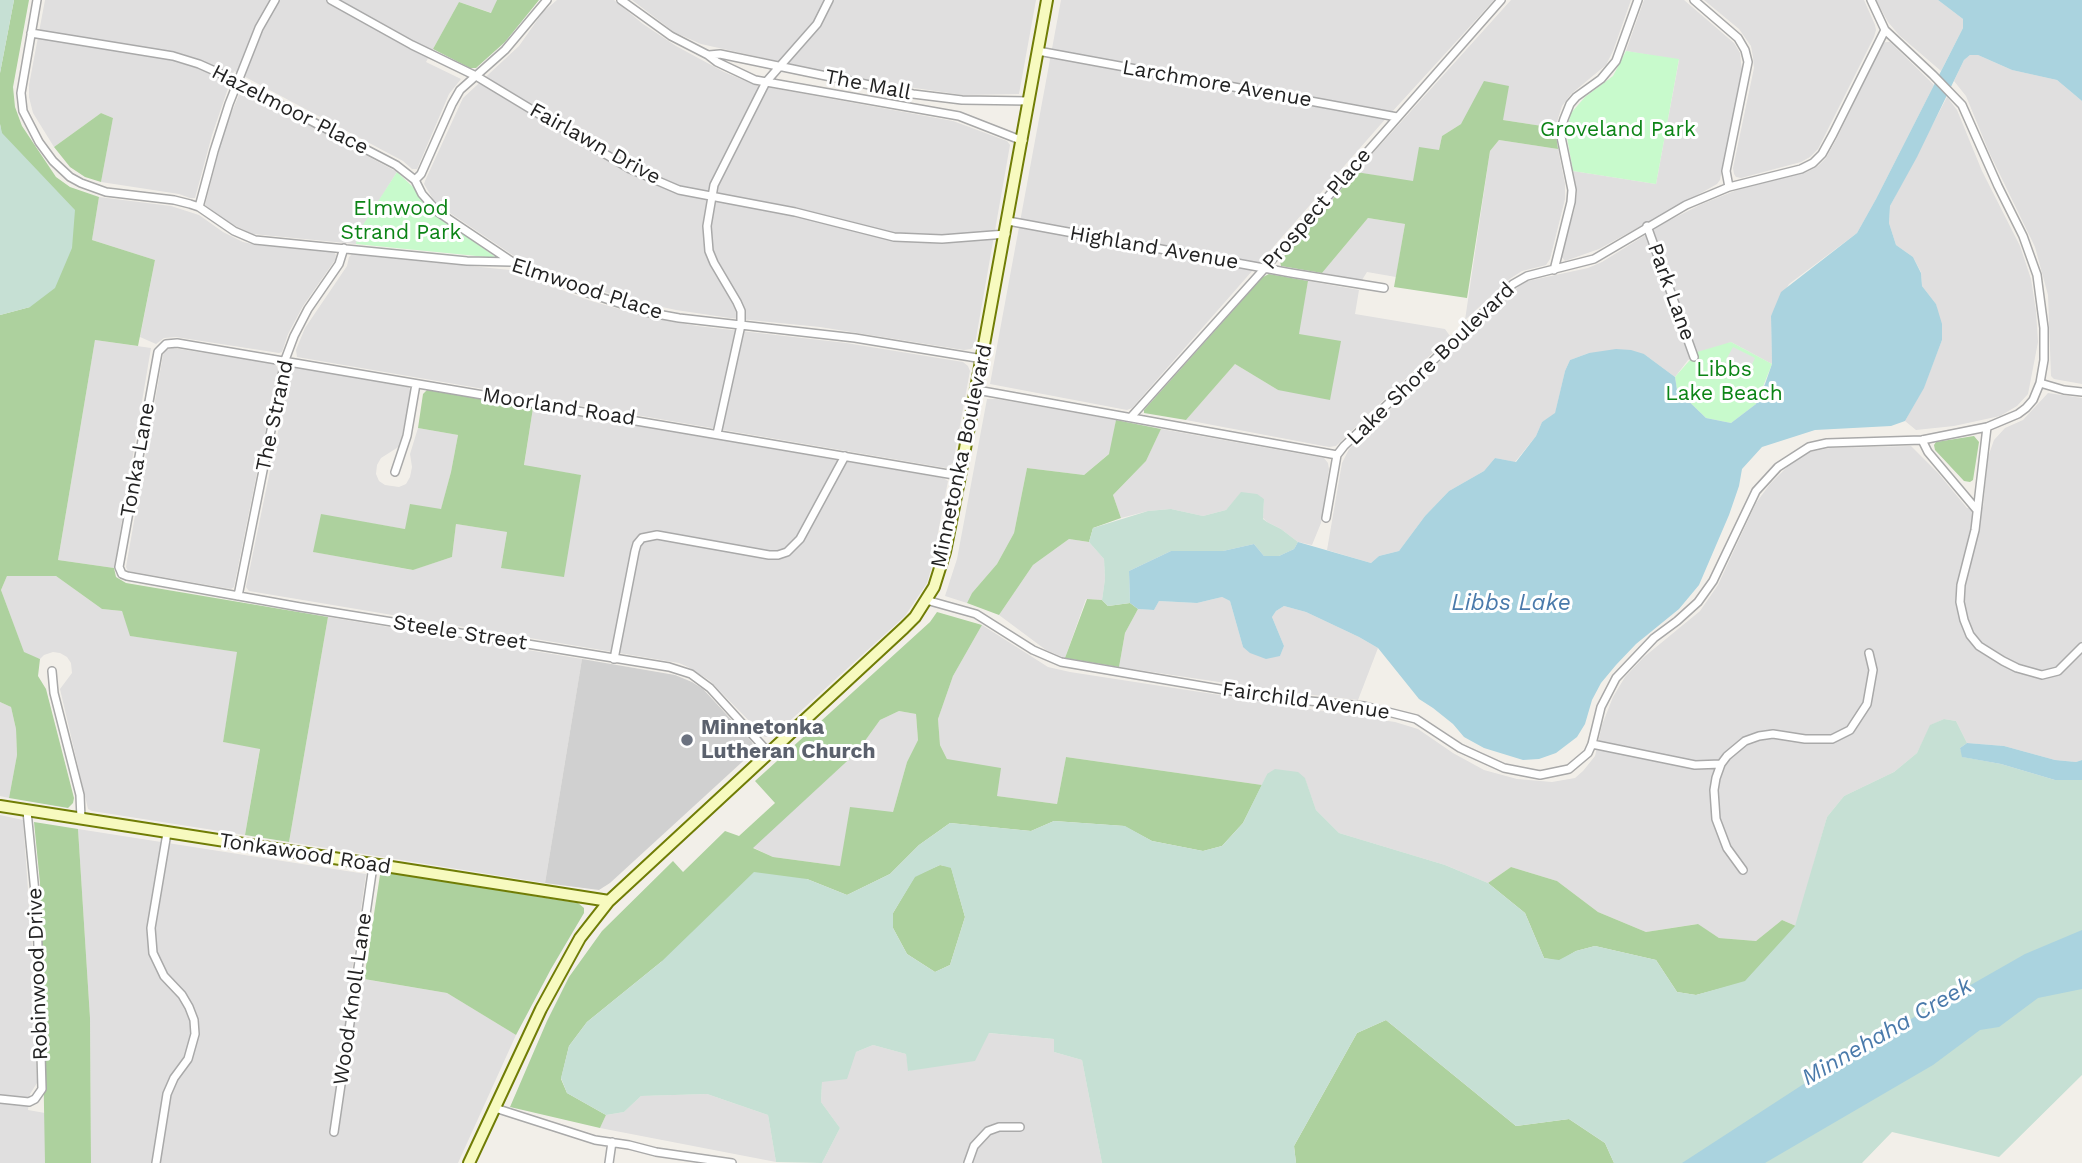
<!DOCTYPE html>
<style>
body{margin:0}
canvas{display:block;background:#f2efe9}
</style>
<canvas width="2082" height="1163"></canvas>
<script>
const context = document.querySelector('canvas').getContext('2d');
context.lineJoin = 'round';
function fillPath(path, color) {
  context.fillStyle = color;
  context.fill(path, 'evenodd');
}
function toPath(rows) {
  const path = new Path2D();
  for (const r of rows) {
    path.moveTo(r[0], r[1]);
    for (let i = 2; i < r.length; i += 2) path.lineTo(r[i], r[i + 1]);
  }
  return path;
}
function trace(path, color, width, dash) {
  context.strokeStyle = color;
  context.lineWidth = width;
  context.lineCap = dash ? 'butt' : 'round';
  context.setLineDash(dash || []);
  context.stroke(path);
}
function drawText(font, color, halo, rows, align = 'center') {
  context.font = font + ' "Work Sans",sans-serif';
  context.lineWidth = 6;
  context.setLineDash([]);
  context.textBaseline = 'middle';
  context.strokeStyle = halo;
  context.fillStyle = color;
  for (const [text, x, y, turn = 0] of rows) {
    context.save();
    context.translate(x, y);
    context.rotate((+turn || 0) * Math.PI / 180);
    context.textAlign = isNaN(turn) ? turn : align;
    if (halo) context.strokeText(text, 0, 0);
    context.fillText(text, 0, 0);
    context.restore();
  }
}
fillPath(toPath([
 [45,0,497,0,492,13,459,2,426,62,461,79,449,94,417,169,412,169,403,161,234,71,212,135,195,198,190,198,179,194,101,182,113,118,101,113,54,147,33,113,29,97,29,85],
 [557,0,614,0,643,24,676,46,724,72,755,85,953,121,1007,141,1010,145,975,344,971,349,964,350,820,327,730,318,676,310,630,300,596,289,517,258,441,207,433,199,424,184,425,181,463,98,519,46,543,12],
 [632,0,1036,0,1019,94,963,95,867,81,701,44,674,32],
 [1061,0,1494,0,1381,124,1132,408,1127,410,990,384],
 [1511,0,1631,0,1613,51,1606,65,1571,94,1562,106,1555,128,1503,120,1461,124,1442,136,1439,150,1413,182,1356,172],
 [1644,0,1684,0,1734,43,1740,53,1742,71,1720,180,1717,184,1710,188,1599,249,1565,261,1561,256,1575,208,1577,193,1573,171,1656,184,1679,60,1626,51],
 [1704,0,1864,0,1875,25,1876,30,1874,37,1818,149,1810,157,1801,162,1741,178,1736,177,1734,174,1733,168,1754,68,1753,57,1751,46,1739,29],
 [1876,0,1938,0,1963,19,1963,28,1941,71,1899,35,1888,22],
 [1886,42,1890,42,1934,85,1876,199,1857,233,1789,284,1771,316,1772,364,1731,342,1688,360,1675,377,1644,354,1589,353,1570,360,1565,371,1555,414,1542,422,1536,436,1515,462,1495,458,1484,471,1449,491,1425,516,1399,551,1379,556,1371,563,1327,550,1342,463,1349,449,1519,286,1528,281,1588,268,1602,262,1668,221,1702,204,1737,190,1807,172,1818,166,1826,158,1837,138,1883,43],
 [1970,55,1978,55,2012,70,2057,80,2082,101,2082,384,2054,379,2051,376,2048,295,2035,247,1989,152,1966,96,1954,81,1964,60],
 [241,90,245,90,397,172,358,234,356,244,253,234,229,223,205,205,225,128],
 [1947,97,1957,110,1982,171,2020,246,2031,279,2036,311,2038,342,2028,394,2017,406,2000,416,1954,426,1916,430,1905,421,1924,387,1942,340,1936,304,1922,286,1921,272,1913,257,1896,245,1889,223,1890,206],
 [1499,140,1558,149,1565,184,1565,199,1550,259,1546,265,1522,271,1511,278,1465,320,1490,151],
 [99,197,171,206,199,215,223,232,243,242,256,245,334,252,336,255,335,260,303,306,288,334,282,352,279,353,176,337,164,338,156,344,140,337,155,260,92,240],
 [1368,218,1405,224,1396,277,1367,272,1362,280,1322,273],
 [352,254,510,270,588,300,646,317,697,326,846,343,963,362,968,366,970,371,953,463,946,468,297,357,296,350,305,328,347,266,349,257],
 [1308,281,1359,290,1355,314,1445,329,1450,336,1336,446,1329,447,1186,420,1235,364,1278,390,1298,334],
 [95,340,151,348,114,568,58,560],
 [173,348,275,364,278,368,234,587,231,589,128,571,126,567,163,355,166,350],
 [294,367,408,387,411,390,400,446,381,458,377,465,376,474,379,481,385,485,399,487,406,484,410,477,412,467,410,454,418,428,458,435,451,472,441,510,405,529,321,515,314,552,412,570,452,557,456,524,507,532,501,568,580,475,524,466,533,408,943,478,948,481,931,569,927,583,905,616,772,737,765,737,709,680,688,667,679,663,249,591,246,587,291,369],
 [2048,393,2082,398,2082,760,2076,762,2055,760,2004,746,1967,743,1956,721,1944,719,1931,725,1917,753,1894,772,1844,796,1827,817,1796,926,1782,920,1756,941,1719,938,1697,924,1646,932,1598,912,1557,881,1511,867,1488,883,1445,865,1339,833,1316,810,1305,779,1267,774,1262,785,1066,757,1057,804,997,796,947,759,940,745,938,719,953,676,982,625,1048,667,1070,672,1395,722,1418,729,1453,753,1484,770,1517,779,1552,782,1575,778,1583,771,1595,756,1602,725,1613,697,1625,677,1644,657,1700,611,1718,585,1756,503,1770,484,1794,460,1809,452,1830,448,1911,446,1938,473,1967,508,1983,507,1988,457,1994,440,2005,428,2023,420],
 [987,399,997,399,1116,420,1111,452,1084,475,1027,468,1014,533,997,564,972,593,967,603,945,596,957,559],
 [1161,429,1324,458,1328,463,1329,469,1321,523,1312,545,1298,542,1281,529,1267,522,1263,518,1264,499,1241,493,1226,510,1203,516,1171,509,1148,511,1121,518,1113,495,1146,461],
 [1069,539,1089,542,1104,559,1105,579,1102,600,1086,599,1065,658,1046,650,999,615,1033,565],
 [15,574,56,576,102,609,122,611,131,636,238,652,223,742,260,748,245,835,92,811,88,809,60,689,72,673,71,663,67,657,60,653,53,652,44,655,40,659,24,653,1,590,7,576],
 [1222,597,1230,601,1243,647,1280,656,1284,646,1272,617,1276,611,1284,606,1306,612,1359,637,1378,648,1358,700,1279,691,1119,667,1125,633,1138,609,1154,610,1159,601,1197,603],
 [328,617,582,659,545,883,289,842],
 [0,702,11,707,16,729,17,755,9,798,0,796],
 [899,711,916,714,918,740,907,762,893,812,840,866,773,857,752,847,857,752,880,720],
 [0,815,23,820,32,946,37,1083,30,1094,28,1110,45,1113,45,1163,0,1163],
 [78,829,366,874,351,977,447,993,516,1035,458,1163,91,1163,90,1018],
 [988,1033,1054,1039,1054,1052,1082,1060,1102,1163,822,1163,840,1128,821,1102,822,1082,856,1052,873,1045,906,1054,909,1071],
 [707,1094,768,1115,776,1162,600,1128,606,1115,624,1112,641,1096]
]), '#e0dfdf');
fillPath(toPath([
 [582,659,675,675,692,682,703,689,752,742,754,748,753,752,610,883,599,890,545,883]
]), '#d0d0d0');
fillPath(toPath([
 [14,0,29,0,13,87,15,107,22,126,56,177,70,187,99,197,92,240,155,260,138,346,95,340,58,560,114,568,116,577,126,583,328,617,289,842,245,835,260,749,223,742,237,652,130,636,122,611,102,609,56,576,7,576,1,590,24,652,40,659,38,676,46,689,74,798,73,803,68,808,9,798,17,755,16,729,11,707,0,702,0,315,30,307,0,124,0,73],
 [497,0,539,0,505,42,476,68,470,68,433,49,459,2,491,13],
 [1484,81,1509,86,1503,120,1555,128,1558,149,1499,140,1490,151,1467,298,1394,287,1405,224,1368,218,1322,273,1281,266,1280,261,1356,172,1413,181,1419,147,1439,150,1442,136,1461,124],
 [101,113,113,118,101,182,85,177,70,167,54,147],
 [1269,274,1308,281,1299,334,1341,341,1330,400,1278,390,1235,364,1186,420,1144,413,1144,410,1263,277],
 [427,390,533,408,524,465,581,475,564,577,501,568,507,532,456,524,452,557,413,570,313,552,321,514,405,529,410,504,441,509,451,472,458,435,418,428,423,394],
 [1116,420,1161,429,1146,461,1113,495,1121,518,1093,528,1089,542,1069,539,1033,565,999,615,967,603,972,593,997,564,1014,533,1027,468,1084,475,1109,454],
 [1974,436,1979,442,1973,480,1970,482,1964,481,1935,450,1934,445,1936,442],
 [1087,599,1102,600,1108,606,1130,603,1138,609,1125,633,1119,667,1065,658],
 [937,612,982,625,953,676,938,719,940,745,947,759,1001,768,997,796,1057,804,1066,757,1262,785,1243,823,1222,846,1203,851,1152,841,1124,826,1054,821,1031,831,950,823,919,845,890,874,847,895,807,879,661,962,587,1022,569,1046,561,1079,567,1093,606,1115,600,1128,510,1107,547,1021,569,977,602,931,673,861,683,872,725,831,739,836,775,803,755,781,930,622],
 [899,711,916,714,918,740,907,762,893,812,850,807,840,866,773,857,753,848,857,752,880,720],
 [34,822,78,829,90,1018,91,1163,45,1163,40,883],
 [940,865,951,867,965,917,950,965,935,972,907,954,893,928,893,913,915,876],
 [1511,867,1557,881,1598,912,1646,932,1698,924,1719,938,1756,941,1782,920,1796,926,1745,982,1696,995,1677,992,1656,960,1595,946,1576,951,1559,961,1544,958,1525,913,1488,883],
 [383,872,578,903,584,908,584,913,551,969,516,1035,447,993,364,979,380,875],
 [1386,1020,1516,1126,1569,1119,1605,1143,1614,1163,1296,1163,1294,1146,1357,1033]
]), '#add19e');
fillPath(toPath([
 [0,0,14,0,0,73],
 [0,124,2,133,75,210,72,248,55,288,30,307,0,315],
 [1241,492,1257,494,1264,499,1263,519,1267,522,1281,529,1298,542,1294,549,1279,556,1264,556,1254,544,1223,551,1171,551,1129,571,1130,603,1108,606,1102,600,1105,579,1104,559,1089,542,1093,528,1148,511,1171,509,1203,516,1226,510],
 [1944,719,1956,721,1967,743,1960,748,1963,757,2001,764,2055,780,2082,780,2082,1075,1999,1157,1892,1132,1862,1163,1614,1163,1605,1143,1569,1119,1516,1126,1386,1020,1357,1033,1294,1146,1296,1163,1102,1163,1082,1060,1054,1052,1054,1039,989,1033,975,1061,908,1071,906,1054,873,1045,856,1052,847,1079,822,1082,821,1102,840,1128,822,1163,776,1162,768,1115,707,1094,641,1096,624,1112,606,1115,567,1093,561,1078,569,1046,587,1022,661,962,754,872,807,879,847,895,890,874,919,845,950,823,1031,831,1054,821,1125,826,1152,841,1203,851,1222,846,1243,823,1267,774,1275,769,1298,772,1305,778,1316,810,1339,833,1445,865,1488,883,1525,913,1544,958,1559,960,1576,951,1595,946,1656,960,1677,992,1696,995,1745,981,1795,926,1827,817,1844,796,1894,772,1917,753,1930,725],
 [940,865,951,868,965,917,950,965,935,972,907,954,893,928,893,913,915,877]
]), '#c6e0d4');
fillPath(toPath([
 [1626,51,1679,59,1656,184,1573,171,1566,132,1571,113,1585,97,1613,76],
 [397,172,413,187,427,209,497,258,356,244,357,234],
 [1731,342,1772,364,1756,404,1731,423,1706,418,1677,390,1675,377,1697,352]
]), '#c8facc');
fillPath(toPath([
 [1733,347,1755,358,1749,371,1726,360]
]), '#e2e2e2');
fillPath(toPath([
 [1938,0,2082,0,2082,101,2057,80,2012,70,1978,55,1970,55,1964,60,1917,157,1890,206,1889,223,1896,245,1913,257,1921,273,1922,286,1936,304,1942,324,1942,340,1924,388,1905,421,1891,426,1815,430,1762,447,1742,469,1739,486,1729,515,1699,585,1679,609,1636,644,1616,665,1601,683,1592,700,1585,724,1577,737,1556,753,1539,759,1523,760,1484,748,1464,737,1453,724,1433,708,1419,699,1378,648,1359,637,1306,612,1284,606,1276,611,1272,617,1284,646,1280,656,1266,659,1250,653,1243,647,1230,601,1222,597,1197,603,1159,601,1154,610,1138,609,1130,603,1129,571,1171,551,1223,551,1254,544,1264,556,1279,556,1294,549,1298,542,1371,563,1379,556,1399,551,1425,516,1449,491,1484,471,1495,458,1516,462,1536,436,1542,422,1555,413,1565,371,1570,360,1589,353,1616,349,1631,350,1644,354,1675,377,1677,390,1706,418,1731,423,1756,404,1765,384,1772,364,1771,316,1781,292,1857,233,1876,199,1963,28,1963,19],
 [1967,743,2004,746,2055,760,2076,762,2082,760,2082,780,2055,780,2001,764,1962,757,1960,748],
 [2082,930,2082,989,2038,998,1999,1027,1980,1030,1933,1065,1765,1163,1682,1163,1853,1052,2025,954]
]), '#aad3df');
const street = toPath([
 [37,0,21,93,23,111,39,142,53,161,70,177,81,183,106,192,174,200,190,204,199,207,234,231,255,240,467,261,512,262,582,291,646,312,679,318,855,338,983,359],
 [331,0,412,45,476,76,630,169,679,190,795,212,894,237,942,239,1006,234],
 [621,0,671,36,708,55,717,62,755,80,959,116,1023,141],
 [1694,0,1738,38,1745,50,1748,62,1726,171,1729,187],
 [31,33,173,56,199,64,217,72,396,165,415,180,422,194,438,212,511,261],
 [1038,51,1397,117],
 [709,55,720,54,913,94,962,100,1029,101],
 [415,180,421,174,452,104,460,90,505,50,547,0],
 [199,207,214,151,229,104,259,28,275,0],
 [1008,221,1291,273,1384,288],
 [1647,226,1694,357],
 [1554,270,1571,202,1572,190,1560,132,1564,119,1570,104,1576,97,1601,79,1616,61,1638,0],
 [2040,383,2064,390,2082,392],
 [977,390,1337,455],
 [1131,417,1265,268,1501,0],
 [1987,427,1975,530,1961,585,1960,602,1964,620,1970,635,1979,646,2003,661,2017,668,2042,675,2058,671,2082,647],
 [717,434,741,325,741,311,737,302,714,263,709,251,707,226,714,185,766,82,817,24,829,0],
 [1922,440,1928,452,1976,509],
 [395,472,407,436,416,384],
 [1326,518,1337,455,1344,446,1513,284,1527,276,1594,259,1686,205,1729,187,1801,169,1813,163,1822,154,1833,134,1885,30],
 [238,596,285,360,294,336,308,309,339,264,344,248],
 [926,600,976,614,1033,650,1061,662,1266,697,1364,706,1416,719,1460,748,1504,768,1540,775,1569,769,1588,753,1592,744,1601,707,1616,678,1654,638,1677,621,1698,602,1713,581,1756,491,1778,467,1809,447,1827,443,1922,440,1987,427,2018,414,2026,408,2033,400,2040,383,2044,360,2044,328,2037,275,2023,236,1998,186,1962,105,1933,75,1885,30,1871,0],
 [614,659,635,551,637,544,642,538,657,535,769,555,778,555,787,552,800,539,845,456],
 [52,671,54,693,80,795,81,819],
 [1592,744,1695,765,1721,764,1727,756,1745,741,1759,736,1773,734,1805,739,1832,739,1850,730,1867,704,1873,670,1869,653],
 [769,753,710,688,691,674,669,667,300,607,127,576,122,574,119,567,158,352,166,344,177,343,960,476],
 [1721,764,1716,778,1714,790,1716,819,1727,848,1743,870],
 [0,1099,29,1102,35,1099,42,1089,37,913,27,811],
 [495,1108,595,1140,629,1145,656,1152,732,1163],
 [334,1132,373,866],
 [156,1163,167,1094,174,1078,188,1059,195,1034,194,1020,189,1007,182,995,164,976,153,953,151,928,167,833],
 [609,1163,612,1142],
 [968,1163,974,1146,988,1131,999,1127,1020,1127]
]);
const secondary = toPath([
 [0,806,609,901],
 [469,1163,541,1009,580,938,609,901,904,628,915,617,934,587,945,552,960,476,1047,0]
]);
trace(street, '#a9a9a9', 10);
trace(secondary, '#707d05', 14);
trace(street, '#fff', 7);
trace(secondary, '#f7fabf', 10);
for (const [x, y, r, color] of [
 [687,740,7,"#6b7280"]
]) {
  const dot = new Path2D();
  dot.arc(x, y, r, 0, 2 * Math.PI);
  context.fillStyle = color;
  context.fill(dot);
  trace(dot, '#fff', 2.5);
}
drawText('21px', '#222', '#fff', [
 ["Larchmore Avenue",1217,84,10],
 ["The Mall",868,85,11],
 ["Hazelmoor Place",290,110,27],
 ["Fairlawn Drive",595,144,29],
 ["Prospect Place",1317,209,-49],
 ["Highland Avenue",1154,248,10],
 ["Elmwood Place",587,289,18],
 ["Park Lane",1671,292,70],
 ["Lake Shore Boulevard",1431,364,-44],
 ["Moorland Road",559,407,9],
 ["The Strand",275,416,-78],
 ["Minnetonka Boulevard",962,456,-78],
 ["Tonka Lane",138,460,-80],
 ["Steele Street",460,633,9],
 ["Fairchild Avenue",1306,701,8],
 ["Tonkawood Road",305,854,9],
 ["Robinwood Drive",38,974,-92],
 ["Wood Knoll Lane",353,999,-82]
]);
drawText('21px', '#0c8416', '#fff', [
 ["Groveland Park",1618,130],
 ["Elmwood",401,209],
 ["Strand Park",401,233],
 ["Libbs",1724,370],
 ["Lake Beach",1724,394]
]);
drawText('bold 21px', '#5b616d', '#fff', [
 ["Minnetonka",701,728],
 ["Lutheran Church",701,752]
], 'left');
drawText('italic 23px', '#4a7aab', '#fff', [
 ["Libbs Lake",1511,603],
 ["Minnehaha Creek",1887,1032,-30]
]);
</script>
